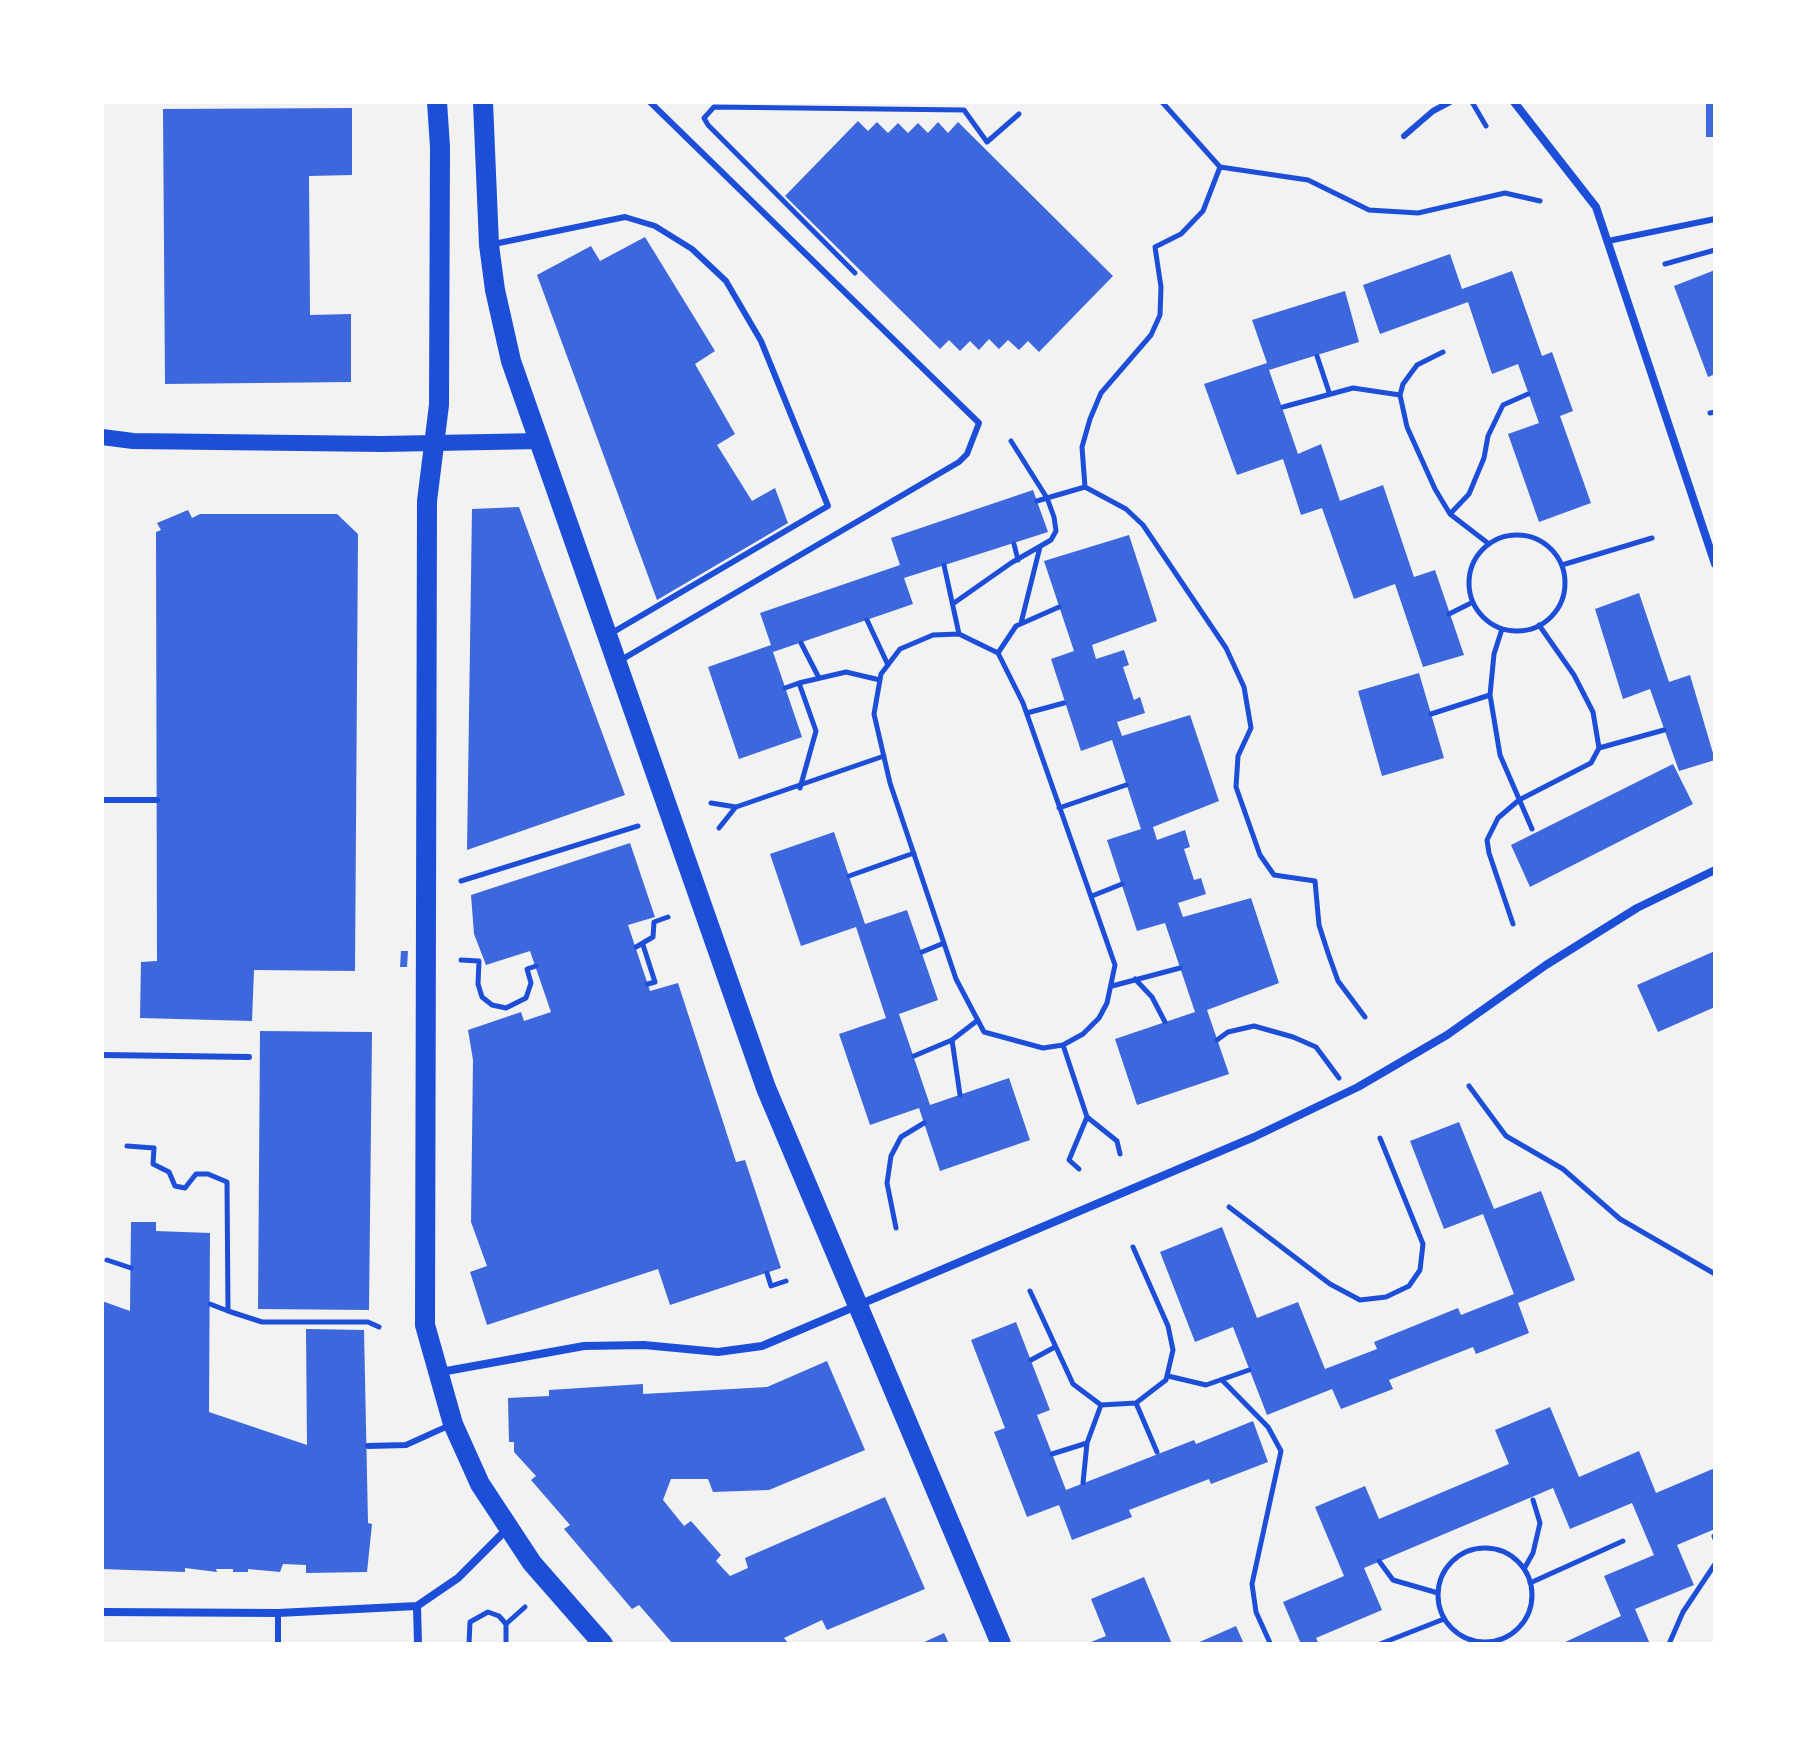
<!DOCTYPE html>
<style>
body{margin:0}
#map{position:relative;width:1817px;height:1746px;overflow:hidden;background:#f2f2f2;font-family:Quicksand,sans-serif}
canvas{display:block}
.frame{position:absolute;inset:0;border:104px solid #fff;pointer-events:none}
</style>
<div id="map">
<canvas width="1817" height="1746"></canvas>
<div class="frame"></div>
</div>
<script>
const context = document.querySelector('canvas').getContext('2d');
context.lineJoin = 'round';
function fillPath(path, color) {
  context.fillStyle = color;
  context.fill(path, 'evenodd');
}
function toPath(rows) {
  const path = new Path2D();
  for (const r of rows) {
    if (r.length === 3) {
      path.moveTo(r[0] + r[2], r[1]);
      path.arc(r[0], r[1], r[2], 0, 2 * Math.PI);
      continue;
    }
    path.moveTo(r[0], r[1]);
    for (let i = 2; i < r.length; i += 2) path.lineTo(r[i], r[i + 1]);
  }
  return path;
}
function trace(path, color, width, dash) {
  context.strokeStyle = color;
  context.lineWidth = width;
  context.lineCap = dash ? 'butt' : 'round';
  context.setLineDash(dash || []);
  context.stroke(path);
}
fillPath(toPath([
 [1706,102,1715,102,1715,137,1706,137],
 [352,108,352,175,309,176,310,315,351,314,351,382,165,384,163,109],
 [858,121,868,131,877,122,888,133,898,123,908,133,918,123,928,133,938,122,948,133,958,122,1113,276,1039,352,1028,341,1019,350,1008,340,999,349,989,339,979,350,970,341,960,351,949,340,940,349,785,196],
 [645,237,715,351,695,364,735,434,717,445,752,501,775,488,788,523,657,600,537,275,591,246,600,261],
 [1450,254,1462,289,1512,271,1542,356,1552,352,1573,411,1560,416,1591,503,1539,522,1508,434,1539,423,1518,364,1492,374,1468,302,1380,334,1363,285],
 [1715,270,1715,374,1708,377,1674,286],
 [1345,291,1359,342,1269,370,1298,454,1321,444,1340,501,1383,485,1414,577,1435,570,1464,655,1423,667,1395,584,1354,599,1322,508,1301,515,1283,459,1237,475,1204,384,1267,363,1252,320],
 [1033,490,1048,532,904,578,913,604,773,652,802,737,739,759,708,667,771,645,760,613,900,565,891,538],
 [519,507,625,795,467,850,472,509],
 [188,510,192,518,200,514,337,514,358,534,355,971,254,970,252,1021,140,1018,141,962,157,961,156,532,161,530,157,523],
 [1129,535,1157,621,1092,645,1096,659,1124,650,1129,665,1123,667,1134,700,1140,697,1145,713,1117,722,1122,736,1190,715,1219,801,1153,827,1157,840,1185,830,1190,847,1184,849,1194,880,1201,878,1206,894,1178,903,1183,917,1251,898,1279,983,1207,1010,1229,1074,1137,1105,1115,1039,1195,1012,1165,923,1137,931,1107,840,1141,829,1112,740,1081,751,1051,659,1074,651,1044,561],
 [1639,593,1669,682,1690,675,1715,760,1679,771,1650,689,1623,699,1595,609],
 [1419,673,1444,758,1382,776,1358,691],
 [1673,764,1693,804,1530,887,1511,845],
 [834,832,865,924,907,910,938,1000,899,1014,930,1105,1009,1078,1030,1140,940,1171,919,1108,870,1125,839,1034,886,1018,856,927,801,946,770,854],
 [630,843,655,917,628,925,650,991,678,983,736,1162,745,1160,781,1268,670,1305,658,1269,487,1325,470,1272,487,1266,471,1222,473,1060,468,1030,521,1012,524,1021,551,1012,530,951,486,965,474,934,471,895],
 [401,951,408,951,407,967,400,967],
 [1715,951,1715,1007,1658,1032,1637,985],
 [260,1031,372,1032,369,1310,258,1309],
 [1459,1122,1494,1209,1541,1191,1575,1280,1518,1303,1529,1333,1476,1354,1473,1347,1389,1380,1393,1389,1341,1409,1332,1389,1267,1415,1233,1327,1195,1342,1160,1252,1222,1227,1257,1318,1298,1302,1325,1369,1377,1349,1374,1342,1458,1308,1461,1315,1514,1294,1483,1214,1444,1229,1410,1141],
 [131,1222,156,1222,156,1231,210,1233,209,1412,307,1445,306,1329,364,1330,368,1523,372,1524,367,1572,306,1573,306,1565,283,1564,280,1572,248,1569,248,1572,233,1572,233,1569,216,1569,217,1572,185,1568,185,1572,102,1569,102,1301,130,1311],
 [1016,1322,1050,1410,1037,1415,1066,1490,1194,1440,1196,1444,1253,1421,1268,1462,1211,1484,1209,1479,1129,1510,1132,1517,1072,1540,1059,1505,1027,1517,994,1432,1005,1428,971,1340],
 [827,1361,865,1450,769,1490,713,1492,708,1479,671,1479,663,1500,684,1526,691,1521,721,1555,716,1561,730,1576,748,1568,745,1558,885,1497,925,1589,827,1630,822,1620,784,1638,789,1644,673,1644,639,1605,632,1609,564,1529,570,1525,531,1480,536,1476,514,1452,514,1442,509,1442,508,1398,549,1396,549,1390,643,1384,643,1394,767,1387],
 [1550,1407,1579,1477,1639,1451,1656,1493,1715,1468,1715,1529,1677,1545,1694,1585,1635,1609,1650,1644,1561,1644,1621,1616,1604,1576,1654,1555,1632,1503,1570,1529,1553,1488,1364,1568,1382,1610,1316,1638,1319,1644,1301,1644,1283,1602,1344,1576,1315,1507,1365,1486,1379,1519,1509,1464,1495,1430],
 [1144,1577,1172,1644,1086,1644,1106,1636,1091,1599],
 [1236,1626,1244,1644,1195,1644],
 [944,1633,949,1644,920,1644]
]), '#3d67dc');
trace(toPath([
 [1162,102,1220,167,1308,180,1369,210,1418,213,1505,193,1540,201],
 [1472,102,1486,126],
 [1665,264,1715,250],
 [855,273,708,125,704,118,714,107,964,110,987,142,1019,114],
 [1317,356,1329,392],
 [1400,395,1403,384,1417,365,1443,352],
 [1283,407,1353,388,1400,395,1407,427,1435,489,1450,514,1489,544],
 [1710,413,1715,412],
 [1011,441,1047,498,1085,487,1126,509,1143,525,1226,648,1244,687,1251,728,1238,756,1236,787,1260,855,1274,875,1315,881,1319,925,1328,953,1338,981,1365,1017],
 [1085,487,1082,447,1090,419,1101,393,1151,335,1160,315,1161,287,1155,247,1181,234,1203,211,1220,167],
 [1450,514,1469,494,1484,458,1488,436,1503,405,1528,394],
 [1517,583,48],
 [1014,544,1018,560],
 [944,565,959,634],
 [1562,565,1652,538],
 [954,603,1011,563,1051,540,1056,531,1054,517,1047,498,1037,501],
 [1449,614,1473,602],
 [867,620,888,665],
 [1021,623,1040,547],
 [1539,625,1574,675,1593,712,1599,748],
 [1502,629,1494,654,1490,695,1500,755,1532,829],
 [959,634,998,653,1023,703,1115,965,1107,1003,1099,1018,1083,1034,1063,1045,1043,1048,984,1032,956,979,890,783,874,714,881,674,900,649,933,635,959,634],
 [801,643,818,676],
 [998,653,1016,626,1059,607],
 [785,688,799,683],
 [1027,713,1064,703],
 [1431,714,1490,695],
 [800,788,816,731,799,683,846,672,880,680],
 [711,803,736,807,884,756],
 [1059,808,1126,785],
 [719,828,735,808],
 [849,876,914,853],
 [461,881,638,826],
 [1092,896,1122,884],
 [1513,924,1489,853,1487,840,1498,818,1519,800,1591,763,1599,748,1664,730],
 [643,945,655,982,648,984],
 [636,947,653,937,654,922,668,917],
 [922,952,944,943],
 [461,960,479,961,478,984,482,997,492,1005,506,1008,526,998,531,983,527,969,536,966],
 [1135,979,1152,997,1165,1022],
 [1112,986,1180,968],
 [1217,1040,1228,1032,1254,1026,1293,1037,1316,1047,1339,1078],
 [1063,1045,1087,1117,1117,1141,1120,1154],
 [914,1056,952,1040],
 [1469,1086,1506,1136,1563,1169,1620,1219,1715,1274],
 [960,1095,952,1040,978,1020],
 [127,1146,154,1148,153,1164,169,1172,175,1186,185,1188,196,1174,208,1174,227,1182,228,1311,262,1322,368,1322,379,1327],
 [1079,1169,1069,1160,1087,1117],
 [1229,1207,1330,1284,1360,1300,1386,1297,1409,1286,1420,1270,1423,1244,1380,1138],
 [896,1228,887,1183,891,1156,901,1137,924,1123],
 [107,1260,131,1268],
 [767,1273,771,1286,786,1281],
 [1030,1291,1073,1384,1101,1405,1136,1403,1166,1380,1173,1350,1168,1326,1133,1247],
 [210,1304,228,1311],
 [1031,1360,1055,1347],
 [1168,1376,1206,1385,1249,1370],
 [1222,1380,1268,1427,1281,1451,1252,1584,1256,1612,1270,1643],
 [1136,1403,1157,1452],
 [1052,1454,1087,1443],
 [1083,1483,1087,1443,1101,1405],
 [1714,1536,1715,1539],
 [1485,1595,47],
 [1379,1561,1393,1580,1438,1593],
 [1524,1569,1533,1553,1540,1523,1533,1500],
 [1530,1583,1623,1541],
 [506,1624,525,1607],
 [469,1644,470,1622,488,1612,499,1616,506,1624,506,1644],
 [1380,1644,1444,1619],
 [1669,1644,1683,1612,1715,1564]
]), '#1d4ed8', 5);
trace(toPath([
 [1404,136,1433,111,1450,102],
 [1608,241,1715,219],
 [494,244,625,217,655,226,692,249,726,281,761,341,828,506,610,634],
 [621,660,959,462,967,454,979,423,650,102],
 [102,800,157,800],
 [102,1055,249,1057],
 [368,1446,406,1445,448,1426],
 [278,1644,278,1613]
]), '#1d4ed8', 6);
trace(toPath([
 [1514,102,1596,207,1715,564],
 [441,1372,584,1346,644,1345,718,1352,762,1346,1254,1137,1358,1087,1447,1035,1546,965,1637,908,1715,870],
 [417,1606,418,1644],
 [102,1612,278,1613,417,1606,458,1578,507,1529]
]), '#1d4ed8', 8);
trace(toPath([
 [102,437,133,441,382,444,541,441]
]), '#1d4ed8', 16);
trace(toPath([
 [437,102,440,147,439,405,427,501,425,1325,453,1424,480,1484,532,1563,603,1644],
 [483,102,489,245,495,290,511,361,766,1088,1001,1644]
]), '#1d4ed8', 20);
</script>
